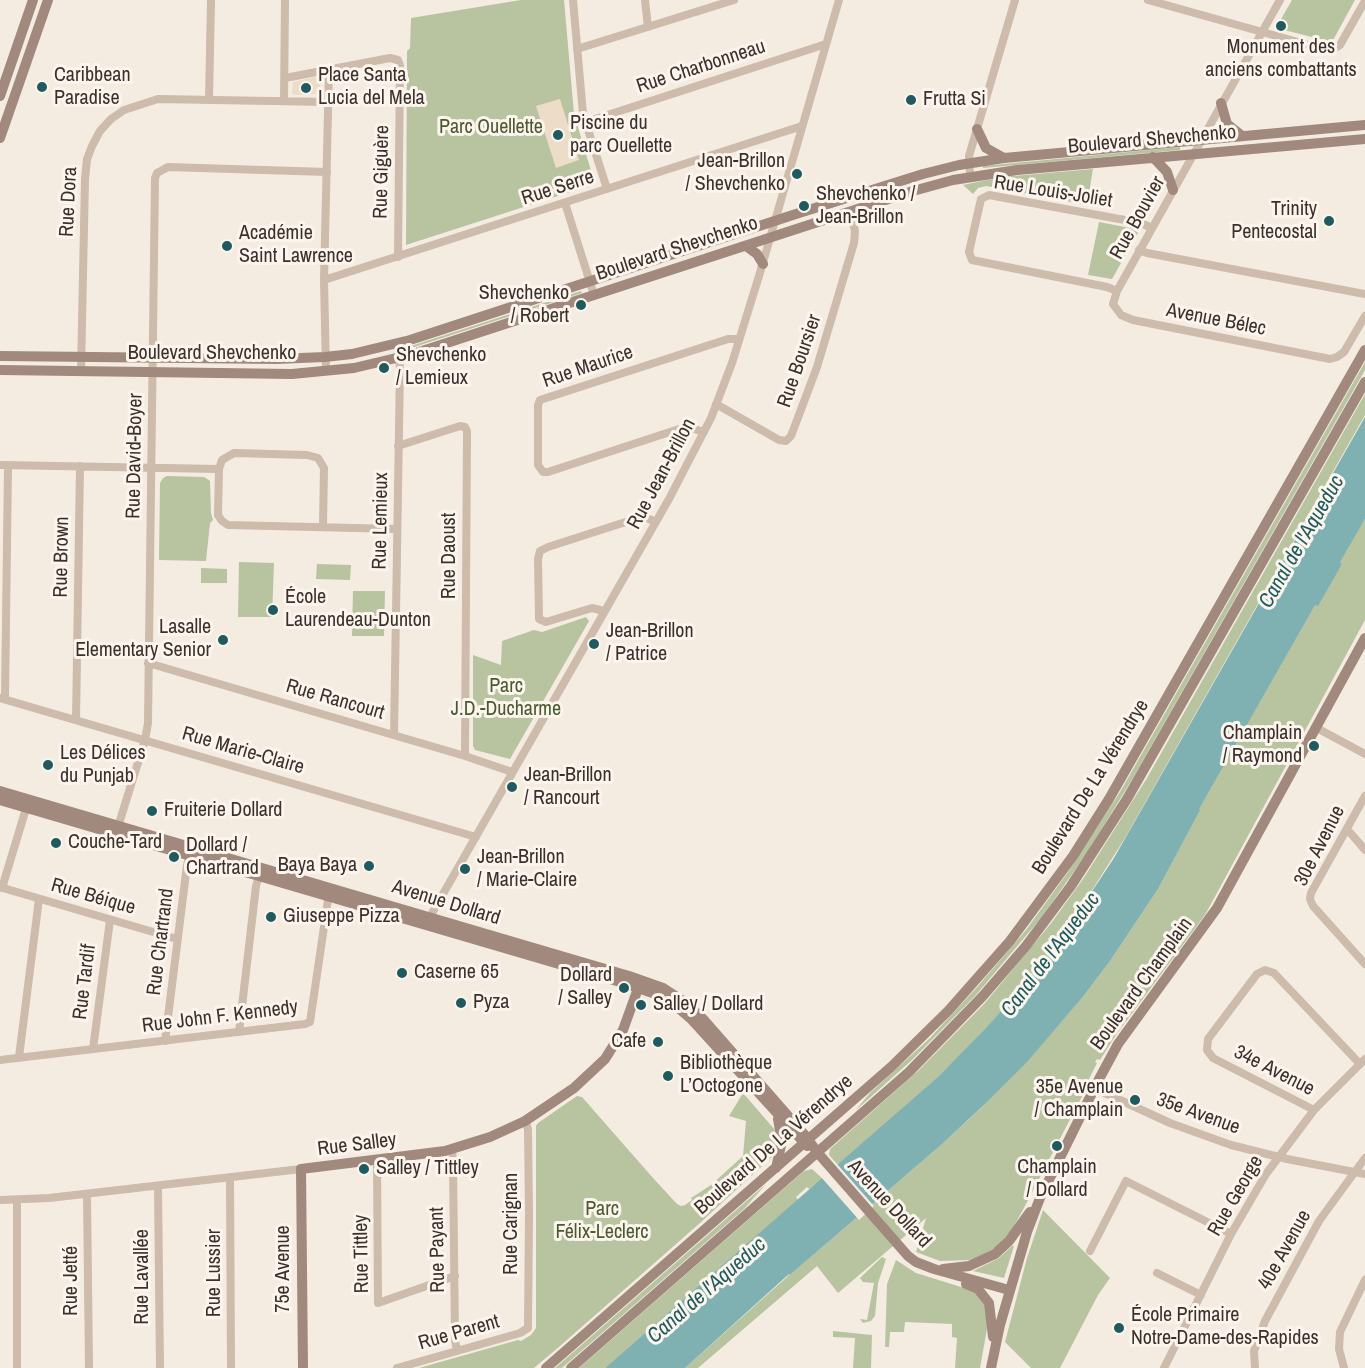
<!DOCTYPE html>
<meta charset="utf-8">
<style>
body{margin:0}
canvas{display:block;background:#f4ebe1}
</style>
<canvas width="1365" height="1368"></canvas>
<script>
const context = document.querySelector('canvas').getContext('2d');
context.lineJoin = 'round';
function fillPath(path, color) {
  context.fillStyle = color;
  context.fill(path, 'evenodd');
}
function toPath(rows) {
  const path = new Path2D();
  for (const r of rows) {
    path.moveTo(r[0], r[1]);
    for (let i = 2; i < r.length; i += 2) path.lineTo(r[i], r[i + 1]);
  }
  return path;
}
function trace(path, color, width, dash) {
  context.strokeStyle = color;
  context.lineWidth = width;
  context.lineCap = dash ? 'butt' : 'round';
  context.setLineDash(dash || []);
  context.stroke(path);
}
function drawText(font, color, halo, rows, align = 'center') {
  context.font = font + ' "Archivo Narrow",sans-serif';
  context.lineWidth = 6;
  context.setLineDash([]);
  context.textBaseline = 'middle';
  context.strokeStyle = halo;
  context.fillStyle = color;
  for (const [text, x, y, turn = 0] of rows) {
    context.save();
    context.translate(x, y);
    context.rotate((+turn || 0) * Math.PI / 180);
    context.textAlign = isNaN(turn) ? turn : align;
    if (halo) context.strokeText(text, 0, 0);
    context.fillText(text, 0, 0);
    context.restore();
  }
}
fillPath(toPath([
 [521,0,564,0,574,114,595,184,406,245,407,51,410,48,411,18],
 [1292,0,1355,0,1332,42,1276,28],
 [1180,147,1180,150,983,168,983,166],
 [1093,169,1087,205,986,186,978,188,973,194,963,185,1002,177],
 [1099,222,1135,229,1138,233,1112,279,1088,275],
 [581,291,582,293,411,348,411,346],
 [1365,362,1365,370,1133,778,1085,856,1041,918,976,995,912,1060,855,1111,870,1093,930,1038,978,986,1026,930,1068,872,1120,792],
 [1365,394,1365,415,1125,838,1077,914,1035,974,967,1049,940,1075,838,1165,829,1155,830,1149,919,1070,985,1003,1052,922,1083,879,1147,778],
 [167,476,204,477,210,481,211,513,213,520,210,523,206,561,159,560,160,483,163,478],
 [1365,519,1365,620,1205,915,1116,1035,1100,1060,1097,1059,1095,1062,1097,1063,1089,1079,1090,1081,1026,1204,1013,1228,1000,1244,986,1254,970,1260,940,1261,916,1252,926,1218,838,1293,817,1266,698,1368,685,1368,787,1277,789,1274,791,1274,941,1145,980,1109,1026,1062,1082,998,1110,961,1158,889,1199,811,1198,810,1315,604,1342,564,1339,562],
 [239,562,274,563,272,617,238,617],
 [317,564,351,565,350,580,316,579],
 [201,568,227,569,227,583,201,583],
 [353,591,385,591,384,636,352,636],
 [586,617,589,621,510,759,475,750,473,746,473,655,501,665,502,641,534,630,542,632],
 [743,1093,775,1130,777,1144,773,1156,700,1223,560,1346,534,1368,419,1368,518,1340,521,1341,531,1335,536,1328,536,1126,538,1123,577,1096,582,1097,653,1178,677,1204,681,1206,685,1205,692,1200,691,1198,711,1185,743,1156,746,1121,729,1116],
 [812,1169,823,1179,809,1189,807,1187,796,1197,798,1200,605,1368,579,1368,804,1171],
 [766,1184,744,1209,562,1368,555,1368],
 [1043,1210,1110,1278,1098,1295,1060,1368,1031,1368,1005,1342,1027,1258],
 [1012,1246,1014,1246,1004,1278,973,1271,999,1258],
 [882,1257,886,1259,878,1283,875,1316,871,1321,863,1323,860,1319,867,1320,874,1283,863,1282,860,1278],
 [896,1260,916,1273,974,1291,986,1307,988,1323,980,1368,955,1368,957,1338,952,1337,952,1324,905,1322,904,1332,890,1332,889,1347,885,1347,887,1284],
 [833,1331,872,1335,871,1368,853,1368,855,1338,833,1337]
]), '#b8c4a0');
fillPath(toPath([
 [315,77,321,81,319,94,295,95,292,93,293,82],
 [560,99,579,160,556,168,536,106]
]), '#ecdcc8');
fillPath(toPath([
 [1365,417,1365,519,1340,562,1342,564,1318,606,1315,605,1199,809,1200,810,1158,889,1110,961,1082,998,1026,1063,985,1104,941,1145,791,1274,789,1274,685,1368,605,1368,940,1075,984,1030,1035,974,1077,914,1114,858]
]), '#7fb0b2');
fillPath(toPath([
 [837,1164,874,1206,859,1220,821,1177]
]), '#f4ebe1');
trace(toPath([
 [573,0,583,114,607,189],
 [645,0,648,27],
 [1148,0,1330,51,1340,45,1365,1],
 [1280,0,1117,291,1113,304,1121,315,1133,320,1330,359,1337,357,1344,352,1365,316],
 [577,49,734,0],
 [285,78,390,58,398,60,400,66,398,257],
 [209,100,211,0],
 [284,101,285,0],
 [586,122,826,44],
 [970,176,969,156,1015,0],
 [565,203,594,295],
 [1139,250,1147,253,1365,294],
 [324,280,802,126],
 [1117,291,1107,287,972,260,969,252,981,199,989,195,1141,223,1152,228],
 [81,371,85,179,87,159,92,146,100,131,111,119,124,110,158,99,328,102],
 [326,371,324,280,329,70],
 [716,404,779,440,786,441,791,436,817,367,854,243,855,231,850,212],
 [704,432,691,428,679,429,548,472,543,472,538,465,538,405,540,400,728,339,739,339],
 [398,446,460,426,465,427,467,431,465,756],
 [0,465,219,469],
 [323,527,324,468,318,458,307,455,234,453,222,460,219,469,218,515,222,521,228,525,397,529],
 [604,611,592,608,546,622,539,619,538,559,540,551,548,547,638,518,647,518,656,522],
 [148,663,465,756,512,772],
 [0,698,476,837],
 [5,699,8,466],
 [76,720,80,466],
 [1315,727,1365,754],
 [394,735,400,368,397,344],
 [1365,796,1311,893,1310,899,1313,906,1365,964],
 [1347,829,1365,850],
 [117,830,145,740,148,723,155,178,157,173,168,167,327,172],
 [0,887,177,939],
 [2,888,28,802],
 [427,922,669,499,711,418,732,363,759,276,839,0],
 [239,1032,256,886,260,872],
 [165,1041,187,865,191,850],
 [93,1049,110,920],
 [19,1057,39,899],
 [0,1060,305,1024,310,1022,329,893],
 [1094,1088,1170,1123,1231,1145,1287,1159,1365,1174],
 [1314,1110,1213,1058,1207,1050,1208,1039,1257,974,1265,970,1274,973,1360,1064],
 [452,1149,453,1160,455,1340,457,1351],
 [377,1160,378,1303,455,1276],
 [230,1177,231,1368],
 [158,1186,160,1368],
 [87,1194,89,1368],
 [0,1200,49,1198,301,1169],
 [17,1200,17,1368],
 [1090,1251,1126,1181,1231,1234],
 [1157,1273,1201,1295],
 [397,1368,520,1333,528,1328,529,1214,528,1129,525,1121],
 [1164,1368,1231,1234,1266,1174,1314,1110,1365,1059],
 [1255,1368,1254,1351,1265,1321,1319,1221,1365,1158],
 [1344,1368,1339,1349,1340,1332,1365,1280]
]), '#cdbbac', 8);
trace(toPath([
 [0,96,33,0],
 [1221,103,1227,124,1242,136],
 [977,129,986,148,1004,158],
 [0,138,48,0],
 [1153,157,1167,172,1173,190],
 [746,246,757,254,763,264],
 [0,356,276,359,325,357,352,354,410,340,799,213,923,174,959,165,1004,158,1365,125],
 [0,370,292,374,354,368,413,354,913,191,953,180,1017,170,1365,139],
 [0,791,629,976,663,988,686,1003,704,1020,804,1134,817,1152,908,1256,916,1262,934,1269,1009,1290],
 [0,800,627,984,658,995,675,1005,691,1019,807,1146],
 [776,1168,782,1141,778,1119],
 [943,1269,969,1266,995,1254,1009,1241,1030,1212],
 [966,1284,978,1289,989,1303,993,1337],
 [303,1368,301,1169,445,1151,490,1137,525,1121,574,1088,605,1059,623,1030,640,983],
 [546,1368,891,1067,948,1011,1010,941,1073,856,1109,799,1365,350],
 [571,1368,909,1072,982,997,1026,946,1071,886,1127,799,1365,382],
 [991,1368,1000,1325,1027,1232,1040,1198,1098,1081,1118,1044,1217,908,1365,638]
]), '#a18a7d', 10);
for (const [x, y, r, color] of [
 [1281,26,6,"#1f5a5e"],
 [42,87,6,"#1f5a5e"],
 [306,88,6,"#1f5a5e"],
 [911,100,6,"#1f5a5e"],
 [558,135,6,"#1f5a5e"],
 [797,174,6,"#1f5a5e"],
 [804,206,6,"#1f5a5e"],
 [1329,221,6,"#1f5a5e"],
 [227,246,6,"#1f5a5e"],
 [581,305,6,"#1f5a5e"],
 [384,368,6,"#1f5a5e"],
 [273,610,6,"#1f5a5e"],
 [223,640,6,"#1f5a5e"],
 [594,644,6,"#1f5a5e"],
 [1314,746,6,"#1f5a5e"],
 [48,765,6,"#1f5a5e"],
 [512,787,6,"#1f5a5e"],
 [152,811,6,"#1f5a5e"],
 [56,843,6,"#1f5a5e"],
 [174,857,6,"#1f5a5e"],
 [369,866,6,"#1f5a5e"],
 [465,869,6,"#1f5a5e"],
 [271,917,6,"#1f5a5e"],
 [402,973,6,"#1f5a5e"],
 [624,988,6,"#1f5a5e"],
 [461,1003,6,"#1f5a5e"],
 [641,1005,6,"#1f5a5e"],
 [658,1042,6,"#1f5a5e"],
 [668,1076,6,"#1f5a5e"],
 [1135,1100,6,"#1f5a5e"],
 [1057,1146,6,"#1f5a5e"],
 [364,1169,6,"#1f5a5e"],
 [1119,1328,6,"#1f5a5e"]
]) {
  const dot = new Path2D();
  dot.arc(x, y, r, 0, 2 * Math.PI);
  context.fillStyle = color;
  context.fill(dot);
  trace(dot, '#fbf5ee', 2);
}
drawText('20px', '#3b302b', '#fbf5ee', [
 ["Monument des",1281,48,"center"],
 ["anciens combattants",1281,71,"center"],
 ["Caribbean",54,76],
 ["Paradise",54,99],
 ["Place Santa",318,76],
 ["Lucia del Mela",318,99],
 ["Frutta Si",923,100],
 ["Piscine du",570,124],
 ["parc Ouellette",570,147],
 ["Jean-Brillon",785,162,"right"],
 ["/ Shevchenko",785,185,"right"],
 ["Shevchenko /",816,195],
 ["Jean-Brillon",816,218],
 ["Trinity",1317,210,"right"],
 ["Pentecostal",1317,233,"right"],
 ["Académie",239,234],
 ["Saint Lawrence",239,257],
 ["Shevchenko",569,294,"right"],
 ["/ Robert",569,317,"right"],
 ["Shevchenko",396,356],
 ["/ Lemieux",396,379],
 ["École",285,598],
 ["Laurendeau-Dunton",285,621],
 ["Lasalle",211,628,"right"],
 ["Elementary Senior",211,651,"right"],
 ["Jean-Brillon",606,632],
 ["/ Patrice",606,655],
 ["Champlain",1302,734,"right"],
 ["/ Raymond",1302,757,"right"],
 ["Les Délices",60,754],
 ["du Punjab",60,777],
 ["Jean-Brillon",524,776],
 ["/ Rancourt",524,799],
 ["Fruiterie Dollard",164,811],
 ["Couche-Tard",68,843],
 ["Dollard /",186,846],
 ["Chartrand",186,869],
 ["Jean-Brillon",477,858],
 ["/ Marie-Claire",477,881],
 ["Baya Baya",357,866,"right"],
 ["Giuseppe Pizza",283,917],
 ["Caserne 65",414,973],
 ["Dollard",612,976,"right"],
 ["/ Salley",612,999,"right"],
 ["Pyza",473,1003],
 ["Salley / Dollard",653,1005],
 ["Cafe",646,1042,"right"],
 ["Bibliothèque",680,1064],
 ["L’Octogone",680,1087],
 ["35e Avenue",1123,1088,"right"],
 ["/ Champlain",1123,1111,"right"],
 ["Champlain",1057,1168,"center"],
 ["/ Dollard",1057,1191,"center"],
 ["Salley / Tittley",376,1169],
 ["École Primaire",1131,1316],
 ["Notre-Dame-des-Rapides",1131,1339]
], 'left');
drawText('20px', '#3b302b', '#fbf5ee', [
 ["Rue Charbonneau",701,67,-18],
 ["Boulevard Shevchenko",1152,140,-5],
 ["Rue Giguère",382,172,-89],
 ["Rue Serre",558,188,-18],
 ["Rue Louis-Joliet",1053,192,9],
 ["Rue Dora",69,202,-87],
 ["Rue Bouvier",1138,218,-61],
 ["Boulevard Shevchenko",677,249,-18],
 ["Avenue Bélec",1216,320,11],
 ["Boulevard Shevchenko",212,354],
 ["Rue Boursier",800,361,-71],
 ["Rue Maurice",588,367,-19],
 ["Rue David-Boyer",135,456,-89],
 ["Rue Jean-Brillon",662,474,-62],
 ["Rue Lemieux",381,521,-89],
 ["Rue Daoust",450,556,-90],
 ["Rue Brown",62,557,-89],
 ["Rue Rancourt",335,700,16],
 ["Rue Marie-Claire",243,751,16],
 ["Boulevard De La Vérendrye",1091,787,-58],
 ["30e Avenue",1320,846,-63],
 ["Rue Béique",93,897,16],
 ["Avenue Dollard",446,903,17],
 ["Rue Chartrand",161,942,-83],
 ["Rue Tardif",85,982,-83],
 ["Boulevard Champlain",1142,984,-54],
 ["Rue John F. Kennedy",220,1017,-7],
 ["34e Avenue",1274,1071,27],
 ["35e Avenue",1198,1114,20],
 ["Rue Salley",357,1145,-7],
 ["Boulevard De La Vérendrye",774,1145,-41],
 ["Rue George",1236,1196,-60],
 ["Avenue Dollard",889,1204,47],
 ["Rue Carignan",512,1224,-90],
 ["Rue Payant",438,1250,-91],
 ["40e Avenue",1285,1250,-61],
 ["Rue Tittley",362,1254,-91],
 ["75e Avenue",284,1269,-90],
 ["Rue Lussier",215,1273,-90],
 ["Rue Lavallée",143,1277,-90],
 ["Rue Jetté",72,1281,-90],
 ["Rue Parent",459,1333,-16]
]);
drawText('20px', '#4a5a2e', '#fbf5ee', [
 ["Parc Ouellette",491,128],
 ["Parc",506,687],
 ["J.D.-Ducharme",506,710],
 ["Parc",602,1210],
 ["Félix-Leclerc",602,1233]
]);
drawText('italic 21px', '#1f5a5e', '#fbf5ee', [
 ["Canal de l'Aqueduc",1302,542,-60],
 ["Canal de l'Aqueduc",1051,955,-53],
 ["Canal de l'Aqueduc",707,1291,-41]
]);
</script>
